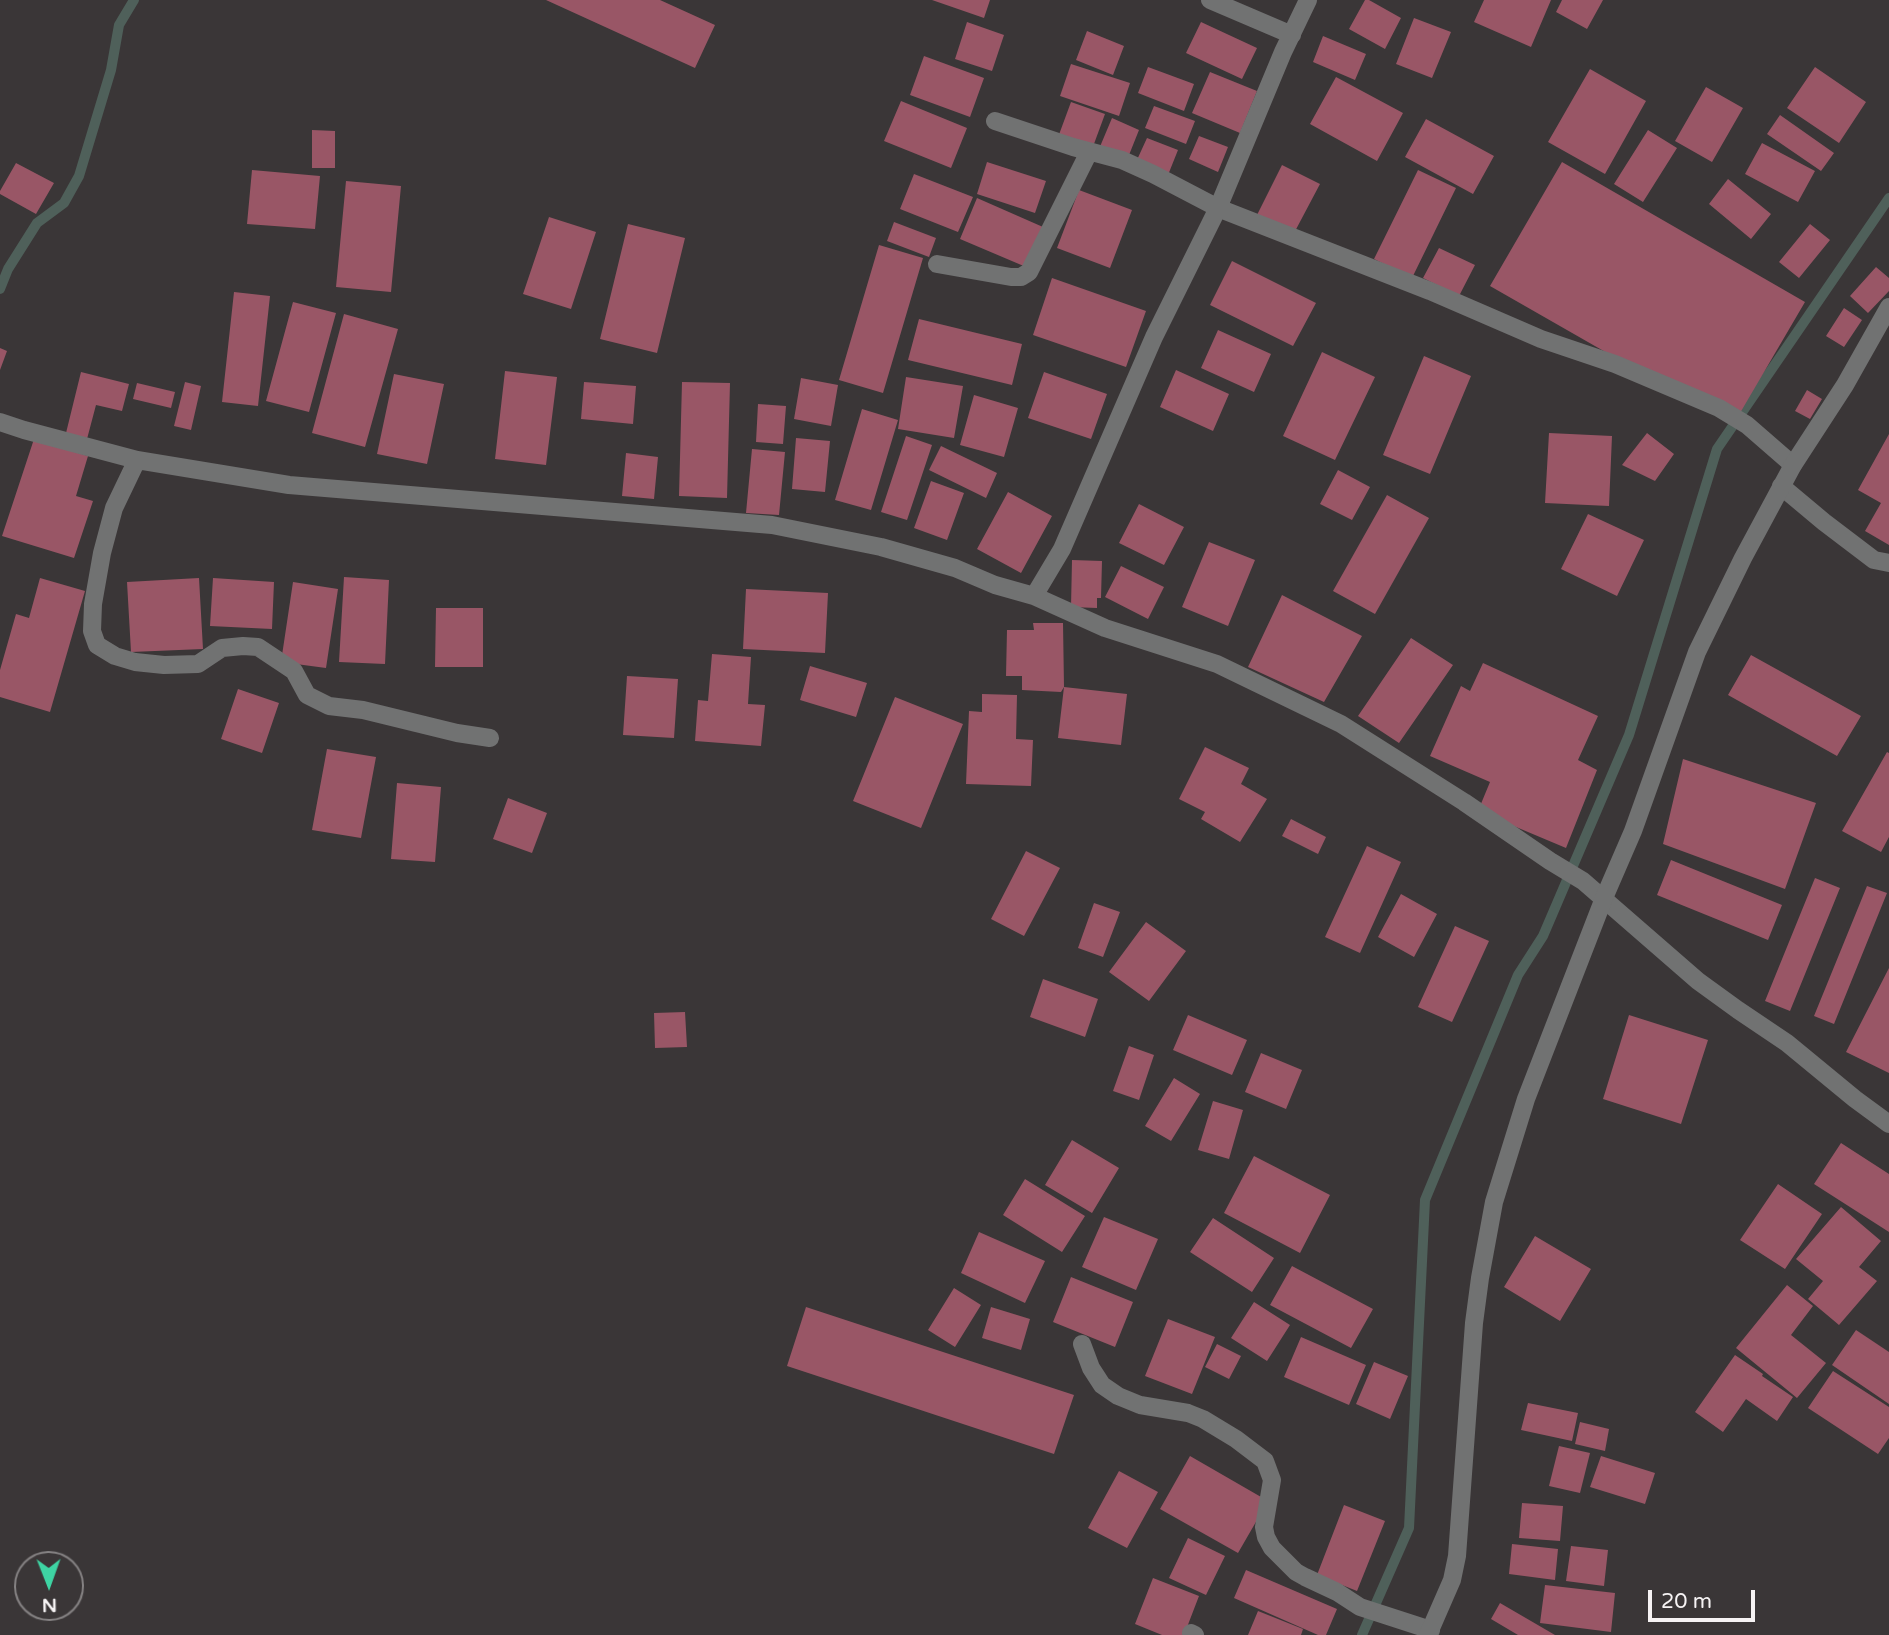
<!DOCTYPE html>
<style>
body{margin:0}
#map{position:relative;width:1889px;height:1635px;overflow:hidden;background:#3a3637;font-family:"Varela Round",sans-serif}
canvas{display:block}
.north{position:absolute;left:14px;top:1551px;width:70px;height:70px;box-sizing:border-box;background:#3a3637;border:2px solid #858283;border-radius:50%;rotate:179deg;font-size:19px;font-weight:700;line-height:28px;text-align:center;color:#f6f3f4}
.north::after{content:'';display:block;margin:auto;width:24px;height:32px;background:#3ed4a3;clip-path:polygon(50% 0,100% 100%,50% 72%,0 100%)}
.scale{position:absolute;left:1648px;top:1590px;width:107px;height:32px;box-sizing:border-box;border:4px solid #f6f3f4;border-top:0;padding-left:9px;font-size:21px;line-height:24px;white-space:nowrap;color:#f6f3f4;-webkit-text-stroke:5px #3a3637;paint-order:stroke}
</style>
<div id="map">
<canvas width="1889" height="1635"></canvas>
<div class="north">N</div>
<div class="scale">20 m</div>
</div>
<script>
const context = document.querySelector('canvas').getContext('2d');
context.lineJoin = 'round';
function toPath(rows) {
  const path = new Path2D();
  for (const r of rows) {
    path.moveTo(r[0], r[1]);
    for (let i = 2; i < r.length; i += 2) path.lineTo(r[i], r[i + 1]);
  }
  return path;
}
function trace(path, color, width, dash) {
  context.strokeStyle = color;
  context.lineWidth = width;
  context.lineCap = dash ? 'butt' : 'round';
  context.setLineDash(dash || []);
  context.stroke(path);
}
function fillPath(path, color) {
  context.fillStyle = color;
  context.fill(path, 'evenodd');
}
trace(toPath([
 [0,289,8,269,37,223,64,203,79,176,111,70,119,25,134,0],
 [1362,1635,1409,1528,1425,1200,1518,975,1543,936,1629,735,1717,449,1889,198]
]), '#4f605a', 10);
fillPath(toPath([
 [546,0,660,0,715,25,695,68],
 [932,0,990,0,984,18],
 [1365,0,1369,0,1401,18,1385,49,1349,29],
 [1484,0,1551,0,1531,47,1474,22],
 [1562,0,1603,0,1587,29,1556,12],
 [1414,18,1451,32,1432,78,1396,64],
 [967,22,1004,35,992,71,955,59],
 [1201,22,1257,48,1242,79,1186,53],
 [1087,31,1124,46,1113,75,1076,60],
 [1323,36,1366,54,1355,80,1313,62],
 [924,56,984,78,970,117,910,95],
 [1071,64,1130,83,1119,116,1060,96],
 [1148,67,1194,84,1184,111,1138,93],
 [1815,67,1866,102,1839,143,1787,108],
 [1590,69,1646,101,1605,174,1548,142],
 [1210,72,1257,91,1240,133,1192,113],
 [1336,77,1403,113,1377,161,1310,124],
 [1706,87,1743,108,1712,162,1675,141],
 [901,101,967,128,951,168,884,141],
 [1071,102,1105,114,1091,152,1057,140],
 [1154,106,1195,121,1186,144,1145,128],
 [1780,115,1834,153,1821,171,1767,134],
 [1112,118,1139,130,1127,160,1099,149],
 [1426,119,1494,156,1473,194,1405,157],
 [312,130,335,131,335,168,312,168],
 [1648,130,1677,148,1643,202,1614,184],
 [1199,136,1228,147,1218,172,1189,159],
 [1147,138,1178,150,1168,175,1136,162],
 [1762,143,1815,171,1798,202,1745,174],
 [987,162,1046,181,1035,213,977,194],
 [1562,162,1805,302,1733,425,1490,286],
 [16,163,54,183,36,214,0,194,0,191],
 [1282,165,1320,184,1293,235,1256,217],
 [252,170,320,176,315,229,247,224],
 [1418,170,1456,188,1412,278,1374,259],
 [914,174,973,197,958,232,900,209],
 [1728,179,1771,214,1751,239,1709,204],
 [346,181,401,186,391,292,336,287],
 [1079,190,1132,210,1110,268,1057,248],
 [977,198,1043,227,1026,267,960,239],
 [549,217,596,232,571,309,523,294],
 [894,222,936,238,929,257,887,241],
 [628,224,685,238,657,353,600,339],
 [1810,224,1830,240,1799,278,1779,262],
 [879,245,923,258,883,393,839,380],
 [1439,248,1475,265,1459,296,1423,278],
 [1232,261,1316,303,1293,346,1210,305],
 [1876,267,1889,278,1889,291,1868,313,1850,296],
 [1052,278,1146,311,1126,367,1033,335],
 [234,292,270,296,258,406,222,402],
 [293,302,336,313,309,412,266,401],
 [1844,308,1862,320,1844,347,1826,336],
 [344,314,398,329,365,447,312,433],
 [919,319,1022,344,1012,385,908,360],
 [1218,330,1271,354,1254,392,1201,368],
 [0,348,7,351,0,370],
 [1322,352,1375,377,1335,460,1283,436],
 [1424,356,1471,376,1430,474,1383,455],
 [1176,370,1229,394,1213,431,1160,407],
 [505,371,557,377,546,465,495,459],
 [81,372,129,384,122,411,96,405,87,439,66,433],
 [1044,372,1107,394,1091,439,1028,418],
 [394,374,444,384,427,464,377,454],
 [906,377,963,386,954,438,898,429],
 [801,378,838,385,831,426,794,419],
 [185,382,201,386,191,430,174,426],
 [584,382,636,386,633,424,581,419],
 [682,382,730,383,727,498,679,496],
 [137,383,175,392,171,408,133,399],
 [1807,390,1822,399,1810,419,1795,411],
 [974,395,1018,408,1004,457,960,445],
 [758,404,786,406,783,444,756,442],
 [862,409,898,420,871,510,835,500],
 [1549,433,1612,436,1609,506,1545,503],
 [1647,433,1674,454,1655,481,1622,465],
 [1889,434,1889,545,1865,531,1881,503,1858,490],
 [906,436,932,445,907,520,881,512],
 [796,438,830,441,825,492,792,489],
 [34,439,88,456,76,496,93,501,74,558,2,536],
 [941,446,997,473,986,498,929,470],
 [752,449,785,452,779,515,746,513],
 [626,453,658,457,654,499,622,496],
 [1338,470,1370,487,1352,520,1320,504],
 [931,481,964,493,947,540,914,528],
 [1008,492,1052,516,1021,573,977,549],
 [1387,495,1429,518,1375,614,1333,591],
 [1139,504,1184,527,1164,565,1119,543],
 [1588,514,1644,540,1617,596,1561,569],
 [1209,542,1255,560,1228,626,1182,607],
 [1072,560,1102,561,1101,598,1097,598,1097,608,1071,607],
 [1121,566,1164,587,1148,619,1105,597],
 [344,577,389,580,385,664,339,662],
 [40,578,85,591,50,712,0,697,0,670,16,614,29,618],
 [199,578,203,649,131,652,127,582],
 [213,578,274,582,272,629,210,626],
 [293,582,338,589,326,668,281,662],
 [746,589,828,593,825,653,743,649],
 [1282,595,1362,636,1324,702,1248,667],
 [436,608,483,608,483,667,435,667],
 [1033,623,1063,623,1064,687,1061,692,1022,690,1022,676,1006,676,1007,630,1034,630],
 [1411,638,1453,665,1399,743,1358,716],
 [712,654,751,657,748,704,765,705,761,746,695,741,698,700,708,701],
 [1751,655,1861,716,1837,756,1728,695],
 [1483,663,1598,716,1578,760,1597,770,1566,848,1478,811,1490,782,1430,756,1461,686,1470,691],
 [810,666,867,683,856,717,800,700],
 [627,676,678,679,674,738,623,735],
 [1064,687,1127,694,1121,745,1058,738],
 [238,689,279,703,262,753,221,739],
 [982,694,1017,695,1016,739,1033,740,1031,786,966,784,969,711,982,712],
 [895,697,963,724,921,828,853,801],
 [1205,747,1249,768,1241,784,1267,799,1240,842,1201,819,1205,812,1179,799],
 [327,749,376,757,361,838,312,830],
 [1887,752,1889,753,1889,837,1881,852,1842,831],
 [1683,759,1816,803,1785,889,1663,844],
 [397,783,441,787,435,862,391,859],
 [508,798,547,813,532,853,493,839],
 [1291,819,1326,837,1318,854,1282,836],
 [1367,846,1401,862,1360,953,1325,937],
 [1026,851,1060,868,1024,936,991,919],
 [1671,860,1782,905,1768,940,1657,895],
 [1815,878,1840,888,1790,1011,1765,1001],
 [1867,886,1887,893,1834,1024,1814,1016],
 [1401,894,1437,914,1414,957,1378,937],
 [1094,903,1120,912,1103,957,1078,948],
 [1146,922,1186,951,1149,1001,1109,972],
 [1455,926,1489,941,1452,1022,1418,1007],
 [1889,968,1889,1073,1846,1052],
 [1043,979,1098,999,1085,1037,1030,1017],
 [685,1012,687,1047,655,1048,654,1013],
 [1188,1015,1247,1040,1232,1075,1173,1050],
 [1629,1015,1708,1040,1681,1124,1603,1099],
 [1129,1046,1154,1055,1139,1100,1113,1091],
 [1261,1053,1302,1070,1286,1109,1245,1092],
 [1174,1078,1200,1094,1171,1141,1145,1126],
 [1213,1101,1243,1110,1229,1159,1198,1150],
 [1072,1140,1119,1168,1092,1213,1045,1185],
 [1841,1143,1889,1174,1889,1232,1814,1184],
 [1254,1156,1330,1195,1300,1253,1224,1213],
 [1025,1179,1085,1216,1062,1252,1003,1215],
 [1778,1184,1822,1214,1785,1269,1740,1240],
 [1841,1207,1881,1241,1859,1267,1877,1281,1839,1325,1808,1299,1823,1281,1796,1259],
 [1104,1217,1158,1239,1136,1290,1082,1267],
 [1213,1218,1274,1258,1252,1292,1190,1252],
 [979,1232,1045,1261,1025,1303,961,1273],
 [1535,1236,1591,1269,1560,1321,1504,1287],
 [1292,1266,1373,1309,1351,1348,1270,1305],
 [1071,1277,1133,1302,1115,1347,1053,1322],
 [1787,1285,1813,1306,1791,1335,1826,1363,1797,1398,1736,1348],
 [954,1288,981,1305,955,1347,928,1330],
 [1254,1302,1290,1325,1267,1361,1231,1338],
 [806,1307,1074,1395,1054,1454,787,1366],
 [991,1307,1030,1319,1021,1350,982,1338],
 [1168,1319,1215,1337,1192,1394,1145,1376],
 [1856,1330,1889,1352,1889,1404,1832,1365],
 [1301,1337,1366,1365,1349,1405,1284,1377],
 [1217,1344,1241,1356,1229,1379,1205,1367],
 [1735,1355,1763,1374,1762,1376,1793,1397,1777,1421,1746,1399,1723,1432,1695,1412],
 [1374,1362,1408,1376,1390,1419,1356,1404],
 [1833,1371,1889,1407,1889,1438,1878,1454,1808,1408],
 [1528,1403,1578,1413,1572,1441,1521,1430],
 [1580,1422,1609,1429,1605,1451,1575,1444],
 [1559,1446,1590,1453,1580,1493,1549,1486],
 [1190,1456,1268,1501,1238,1553,1160,1509],
 [1601,1456,1655,1473,1645,1504,1590,1487],
 [1119,1471,1158,1492,1127,1548,1088,1528],
 [1522,1503,1563,1506,1560,1541,1519,1538],
 [1344,1505,1385,1521,1357,1591,1317,1575],
 [1188,1538,1225,1556,1206,1595,1169,1578],
 [1512,1544,1558,1549,1555,1580,1509,1574],
 [1571,1546,1608,1550,1604,1586,1566,1581],
 [1246,1570,1337,1609,1326,1635,1318,1635,1234,1598],
 [1153,1578,1199,1596,1184,1635,1162,1635,1135,1624],
 [1545,1585,1615,1593,1611,1632,1540,1623],
 [1500,1603,1555,1635,1518,1635,1491,1619],
 [1258,1611,1303,1629,1301,1635,1248,1635]
]), '#995666');
trace(toPath([
 [1210,0,1292,35],
 [995,121,1073,147,1122,160,1153,174,1218,208,1430,291,1541,339,1615,364,1719,408,1747,425,1793,465],
 [937,264,1011,277,1021,277,1029,272,1089,152],
 [0,422,24,430,137,460,289,485,772,525,881,547,955,568,995,585,1034,596,1105,628,1217,664,1341,724,1464,802,1550,861,1583,881,1698,981,1738,1010,1787,1043,1855,1099,1889,1124],
 [137,460,114,508,102,553,93,604,92,631,97,645,115,656,135,662,164,665,198,664,222,648,243,646,258,647,294,671,307,695,329,706,363,710,457,733,490,738],
 [1781,486,1824,522,1874,560,1889,563],
 [1034,596,1062,549,1154,337,1218,208,1283,52,1308,0],
 [1082,1344,1091,1368,1102,1385,1118,1396,1140,1405,1188,1413,1203,1419,1236,1439,1265,1461,1272,1480,1264,1527,1266,1537,1272,1548,1296,1572,1305,1577,1337,1592,1360,1607,1431,1630],
 [1191,1633,1195,1635]
]), '#717272', 18);
trace(toPath([
 [1428,1635,1452,1580,1457,1556,1474,1323,1480,1278,1494,1202,1526,1099,1604,898,1633,831,1697,652,1743,558,1793,465,1845,385,1889,307]
]), '#717272', 18);
</script>
